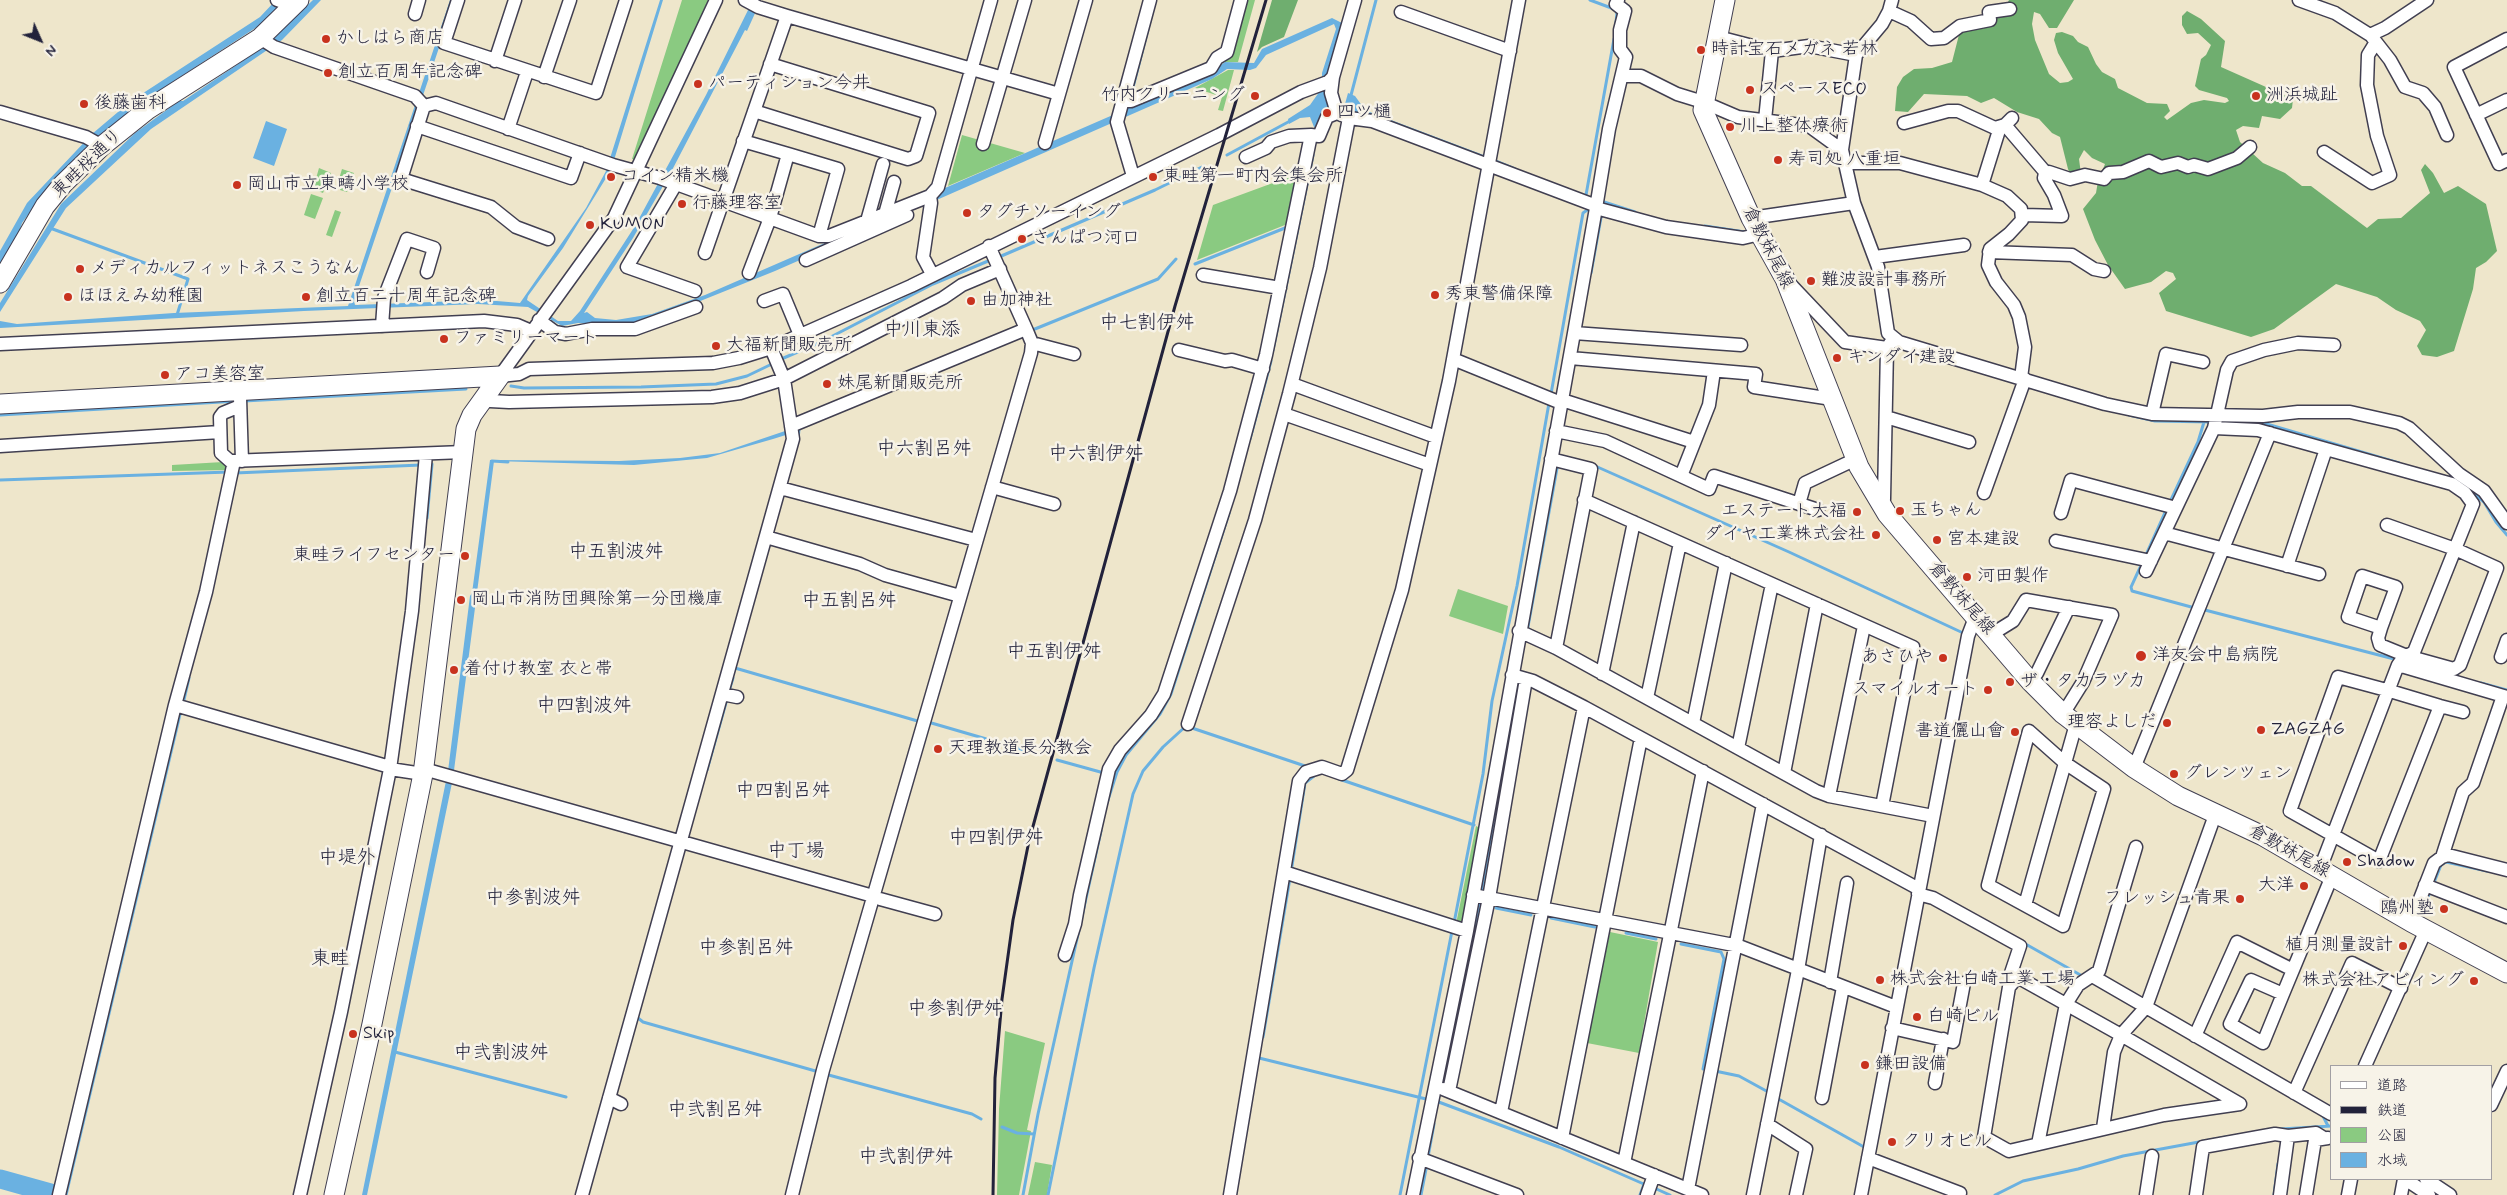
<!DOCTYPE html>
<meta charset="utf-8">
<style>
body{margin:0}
#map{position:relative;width:2507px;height:1195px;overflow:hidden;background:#eee6cb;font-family:Mynerve,"Klee One",sans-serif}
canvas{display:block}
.legend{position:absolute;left:2330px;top:1065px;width:162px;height:115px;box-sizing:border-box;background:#f7f3e8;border:1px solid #a29fa3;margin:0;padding:6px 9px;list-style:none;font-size:15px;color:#22223b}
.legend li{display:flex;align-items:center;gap:10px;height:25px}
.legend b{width:25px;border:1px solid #a29fa3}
.north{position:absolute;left:15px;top:15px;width:50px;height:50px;-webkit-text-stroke:4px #f7f3e8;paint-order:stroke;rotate:134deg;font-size:14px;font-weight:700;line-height:20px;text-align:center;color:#22223b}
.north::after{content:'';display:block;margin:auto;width:18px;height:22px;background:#22223b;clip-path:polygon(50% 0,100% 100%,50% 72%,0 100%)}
</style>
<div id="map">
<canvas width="2507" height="1195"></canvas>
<ul class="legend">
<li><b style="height:6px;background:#fff"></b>道路</li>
<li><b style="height:6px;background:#22223b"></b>鉄道</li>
<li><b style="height:14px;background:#8aca81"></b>公園</li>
<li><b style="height:14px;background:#6ab1e1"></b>水域</li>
</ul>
<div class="north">N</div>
</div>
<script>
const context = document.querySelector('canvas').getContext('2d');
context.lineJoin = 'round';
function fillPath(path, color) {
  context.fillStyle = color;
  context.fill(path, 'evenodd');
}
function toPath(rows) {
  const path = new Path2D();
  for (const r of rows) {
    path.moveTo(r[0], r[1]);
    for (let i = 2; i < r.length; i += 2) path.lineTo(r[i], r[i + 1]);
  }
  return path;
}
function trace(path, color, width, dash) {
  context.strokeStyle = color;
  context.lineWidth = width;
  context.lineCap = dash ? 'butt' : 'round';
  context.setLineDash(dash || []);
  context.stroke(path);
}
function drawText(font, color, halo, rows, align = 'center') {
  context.font = font + ' Mynerve,"Klee One",sans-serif';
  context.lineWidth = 5;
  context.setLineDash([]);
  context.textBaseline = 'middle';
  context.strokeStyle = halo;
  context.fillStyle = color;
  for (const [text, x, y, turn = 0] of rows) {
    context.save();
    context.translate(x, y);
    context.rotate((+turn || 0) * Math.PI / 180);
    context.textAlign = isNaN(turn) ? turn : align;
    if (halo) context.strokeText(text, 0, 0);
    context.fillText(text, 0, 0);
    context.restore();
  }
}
fillPath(toPath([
 [682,0,708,0,641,159,635,160,632,159],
 [1247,0,1255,0,1238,62,1224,62,1213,69],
 [1228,70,1234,70,1223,111,1218,110,1222,97,1195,88],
 [962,135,1025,153,948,186],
 [319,168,331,173,323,193,313,189],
 [342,169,354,173,347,192,340,190,342,183,339,179],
 [1300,173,1290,223,1197,260,1213,205],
 [311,194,323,198,315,219,304,215],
 [335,210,341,212,332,237,326,235],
 [223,462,228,465,228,470,172,471,172,465],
 [1458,589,1508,606,1503,634,1449,616],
 [1476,826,1480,828,1463,926,1456,924],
 [1610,932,1658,942,1639,1053,1587,1043],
 [1005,1031,1045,1043,1027,1130,1031,1131,1019,1195,997,1195,999,1109],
 [1035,1162,1052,1165,1047,1195,1028,1195]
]), '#8aca81');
fillPath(toPath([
 [1272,0,1298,0,1284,37,1262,47,1257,52],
 [2009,0,2074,0,2057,28,2049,28,2040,14,2034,12,2032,24,2035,40,2049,74,2060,83,2068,82,2073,79,2058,53,2054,40,2056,33,2062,32,2073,36,2078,42,2088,47,2096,64,2102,72,2115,79,2118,88,2147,103,2167,104,2170,111,2164,117,2167,120,2191,103,2204,100,2225,103,2229,101,2227,98,2199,90,2195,86,2201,59,2206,55,2211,45,2198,33,2187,34,2182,25,2182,16,2187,11,2201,19,2225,41,2221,67,2293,99,2292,108,2280,119,2262,116,2259,128,2243,126,2236,130,2240,142,2263,163,2285,173,2302,186,2311,186,2367,228,2378,219,2401,218,2430,193,2421,170,2425,164,2433,173,2444,193,2458,186,2486,204,2497,251,2486,262,2476,268,2473,289,2454,351,2437,357,2422,355,2417,346,2426,330,2420,321,2396,310,2377,297,2336,284,2274,329,2251,337,2166,311,2159,293,2176,279,2173,273,2166,271,2151,282,2125,289,2108,265,2095,240,2083,209,2096,193,2098,181,2105,164,2092,158,2084,150,2079,159,2081,174,2072,177,2068,169,2060,137,2052,133,2039,119,2017,112,1994,98,1981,103,1967,96,1924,94,1908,112,1895,111,1897,87,1903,77,1914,69,1932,68,1952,62,1961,27,1972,26,1983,29,1987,17,2006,6]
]), '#6fae6f');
fillPath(toPath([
 [276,0,286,0,263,23,148,98,98,137,44,193,22,223,18,236,0,265,0,251,27,203,92,134,131,101,260,17],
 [313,0,321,0,282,40,151,129,66,208,0,312,0,303,61,204,135,133,179,101,183,101,265,46],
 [450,0,455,0,354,301,355,305,485,300,520,303,586,208,606,171,660,0,663,0,611,170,563,248,528,296,527,300,558,321,571,321,580,311,635,226,706,95,753,0,761,0,747,31,745,30,670,174,633,238,584,313,587,312,595,318,616,320,652,314,705,295,935,195,994,0,997,0,945,182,945,188,1122,111,1153,0,1157,0,1130,105,1211,72,1225,62,1254,63,1262,49,1332,18,1344,24,1331,109,1325,110,1318,127,1314,127,1310,117,1300,118,1289,124,1288,119,1310,105,1322,88,1322,73,1336,29,1334,24,1266,55,1256,68,1250,70,1227,69,1212,79,775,271,668,314,620,326,578,323,562,326,528,307,478,304,304,311,0,328,0,321,17,324,174,313,348,306],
 [1348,93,1355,96,1363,107,1362,114,1347,113,1345,104],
 [266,121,287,129,274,166,253,158],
 [788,430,789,434,773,439,707,458,634,465,494,461,453,778,367,1195,362,1195,448,771,470,596,472,593,490,460,619,461,680,458,720,453]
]), '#6ab1e1');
trace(toPath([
 [1590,0,1614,9,1617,12,1616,23],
 [1350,99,1376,0],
 [1360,110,1487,158],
 [1227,155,1290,121],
 [1493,160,1515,169],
 [1586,195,1614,39],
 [1601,201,1635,212],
 [1705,226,1745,232],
 [50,228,188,279,177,315],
 [999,257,1155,190,1204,166],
 [1195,264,1290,226],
 [1591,273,1602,212],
 [1030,331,1158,279,1176,259],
 [1273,350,1313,155],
 [779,360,821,342,933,284,993,259],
 [511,386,524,388,641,387,716,384,747,376,774,363],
 [1551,394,1583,213,1590,208],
 [244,401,466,389],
 [0,415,238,401],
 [2129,415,2155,421,2212,422],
 [2218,422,2260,422,2399,463],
 [1250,439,1271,361],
 [798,440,799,429],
 [492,461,508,462],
 [1593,465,1789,552,1961,632],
 [235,473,421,465],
 [0,480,229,472],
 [2468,488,2484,502,2496,522,2507,535],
 [2170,502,2198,442,2204,422],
 [427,518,432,464,429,464],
 [2145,557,2167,508],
 [2142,563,2131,587,2132,591,2195,608],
 [2201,609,2398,660],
 [1527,632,1558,463],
 [735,668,921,722],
 [2481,683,2507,690],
 [729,691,733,678],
 [183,704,189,678],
 [928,722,1038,754],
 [1057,760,1104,773],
 [707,770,727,699],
 [1339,779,1474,825],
 [1107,803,1117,772,1126,755,1160,714,1171,694,1229,513],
 [1291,872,1305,783,1314,776],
 [2433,885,2441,865,2446,862,2487,871],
 [1481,893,1504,758],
 [1496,908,1531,915],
 [1551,918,1595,927],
 [2419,919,2431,890],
 [1454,923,1483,774,1492,701,1517,586,1549,403],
 [1626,933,1656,939],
 [2022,942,2084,977],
 [1681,944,1721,952,1724,959,1703,1069],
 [638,1018,643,1022,819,1072],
 [1263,1037,1290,878],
 [1450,1045,1480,899],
 [395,1052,566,1097],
 [1259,1058,1426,1099],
 [1715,1071,1739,1076,1770,1093],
 [825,1074,972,1114,981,1119],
 [1775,1097,1864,1147],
 [1436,1101,1559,1147,1646,1185],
 [2323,1116,2328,1126],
 [1002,1127,1017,1133,1034,1134],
 [2281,1129,2331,1126],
 [1428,1157,1434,1124],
 [1652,1187,1670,1195],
 [66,1195,181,710],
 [1023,1195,1038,1114,1101,831],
 [1048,1195,1094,968,1133,794,1143,771,1163,747,1186,726,1308,767],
 [1400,1195,1452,931],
 [1421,1195,1427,1164],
 [1640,1195,1644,1184],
 [1995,1195,2023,1181,2078,1169,2123,1156,2226,1137],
 [2274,1195,2278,1164]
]), '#6ab1e1', 3);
trace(toPath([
 [0,1179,54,1194]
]), '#6ab1e1', 19);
const street = toPath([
 [277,0,293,6],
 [458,0,444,43,596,93,626,0],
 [745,0,758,7,787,16,1059,94],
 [1618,0,1616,4,1625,11,1620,30,1620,49,1626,57,1609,129,1596,208,1666,227,1743,238,1760,234],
 [2299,0,2335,13,2370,35,2385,28,2427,0],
 [1889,11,1911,21,1931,39,1944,38,1960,26,1990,20,1989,12,2010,9],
 [1401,12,1510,51],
 [415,14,419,0],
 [1718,37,1772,51,1809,46,1856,55],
 [2372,37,2390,60,2405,87,2423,93,2435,107,2447,135],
 [260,38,274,47,415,96,424,106,436,103,613,165,660,178,819,236,829,236,930,196,938,187,991,0],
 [2507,39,2454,67,2499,164,2507,160],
 [495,61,515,0],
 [1622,76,1641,76,1677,94,1703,102,1738,117,1809,126,1842,150],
 [544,77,570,0],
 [1333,77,1355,0],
 [1124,101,1131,101,1211,68,1217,58,1227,52,1241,0],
 [424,106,401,179,491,207,516,227,548,239],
 [754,111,908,159,916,156,929,113,770,64],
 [0,112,86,137,102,146],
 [2476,115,2507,100],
 [1765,120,1772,51],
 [1904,123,1948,111,1958,111,1995,128,2005,125,2012,118],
 [2005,125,2046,173],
 [417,126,571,178,580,153],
 [508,129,527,72],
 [743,141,788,154],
 [1045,143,1086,0],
 [983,144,1025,0],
 [2324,152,2372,183,2390,175,2377,136,2367,85,2368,55,2376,42],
 [1246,157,1266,148,1271,142,1289,136,1311,135],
 [1846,163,1900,163,1982,185,2007,196,2021,209,2022,220,2009,234,1990,249,1988,265,1996,282,2014,305,2019,317,2025,347,2021,378],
 [1133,176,1117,122,1150,0],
 [676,184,627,267,695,291],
 [1982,185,2000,127],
 [930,196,931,203,923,257,932,274],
 [1854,203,1842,150,1856,55,1882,24,1889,11,1892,0],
 [885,214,894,182],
 [2023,215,2062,216,2054,195,2044,178,2045,173,2049,172,2070,179,2085,175,2104,179,2109,173,2123,172,2149,161,2161,167,2178,163,2188,167,2194,165,2208,169,2237,158,2250,147],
 [1751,218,1854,203,1878,267,1888,333,1899,342,2105,404,2152,414,2263,416,2298,412,2350,412,2399,423,2409,428,2459,474,2484,491,2507,523],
 [867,221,883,164],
 [1989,252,2072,255,2094,269,2104,271],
 [705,253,787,16],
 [1875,257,1964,245],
 [806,260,907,215],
 [749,273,770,218,788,154,838,169,819,236],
 [1203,275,1280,288],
 [1790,284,1845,342,1887,348],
 [764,301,783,294,800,335],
 [539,320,555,332,566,334,592,329,635,329,696,307],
 [382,326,384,298,407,239,434,248,427,272],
 [1574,333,1741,345],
 [1032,343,1074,354],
 [0,344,484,321,517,325,531,331],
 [1179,350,1225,361,1232,360,1263,369],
 [1570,358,1756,374,1754,387,1832,399],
 [1453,359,1561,403],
 [500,376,519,374,529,369,713,363,739,358,771,348,911,286,1219,135,1301,92,1328,82,1333,77,1331,93,1337,113,1349,118,1372,121,1594,205,1596,208,1574,333,1467,931,1413,1195],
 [500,376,614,218,716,0],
 [1292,384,1436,437],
 [485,397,490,401,509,402,712,397,740,393,784,379,943,298,962,285,1000,269],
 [240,398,242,461],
 [1562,400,1694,442],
 [240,406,223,413,220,417,221,453,230,461,464,452],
 [1284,414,1430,465],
 [2152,414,2166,354,2203,362],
 [1886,417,1969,442],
 [791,426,1026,329],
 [2214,428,2258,430,2326,449,2287,566],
 [1556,431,1605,441,1709,489,1714,476,1818,510],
 [0,446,220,432],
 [1551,459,1591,469,1556,648],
 [1681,476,1709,405,1714,371],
 [992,487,1054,504],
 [780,488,976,540],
 [1984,493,2025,379],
 [1584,500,1913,647,1882,806],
 [1799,504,1805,483,1856,459],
 [1881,505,1884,499,1887,348,1893,339],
 [2061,513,2071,480,2176,508],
 [2164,533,2319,574],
 [766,537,860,564,885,575,960,596],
 [2056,541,2151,561],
 [2146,571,2214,428,2227,370,2232,361,2264,350,2298,343,2334,345],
 [2381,628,2348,617,2362,576,2396,587,2381,628,2378,638,2380,645,2407,656,2454,669,2460,665,2497,568,2455,549,2387,525],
 [1519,631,1556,648,1816,791,1829,796,1933,816],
 [1992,634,2013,621,2026,600,2112,615,2083,682,2063,714],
 [2501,657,2507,640],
 [2398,665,2507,697],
 [1602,674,1634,522],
 [1512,675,1533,681,1584,707,1919,889],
 [2030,681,2037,673,2069,607],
 [722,694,737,697],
 [1647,698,1680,543],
 [175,705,390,767],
 [2440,706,2379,861,2290,811,2338,677,2390,691,2440,706,2463,712],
 [1693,723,1726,563],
 [1188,724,1255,520,1289,394,1320,268,1349,118],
 [2029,731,2065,763,2104,789,2063,926,1988,885,2029,731],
 [1738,748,1772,584],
 [2134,768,2270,433],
 [390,769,423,774],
 [424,769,873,896],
 [1784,773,1817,604],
 [1829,796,1864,626],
 [2442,857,2463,792,2473,783,2503,696],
 [2320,869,2398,665,2403,658,2414,652,2473,504,2465,493,2452,484,2326,449],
 [1284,872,1467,931],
 [2425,885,2507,917],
 [1918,894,1933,898,2020,946,2011,973,2015,980],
 [1473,895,1739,946,1896,1007],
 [880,899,935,914],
 [2025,905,2076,724],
 [2411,922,2434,863,2442,857,2448,855,2507,870],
 [1065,955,1075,924,1080,895,1109,769,1120,750,1151,715,1164,694,1230,491,1266,355,1311,135,1319,136,1327,117,1337,113],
 [2094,977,2331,1114],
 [2021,979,2121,1035,2240,1104,2164,1115,2009,1151,1984,1137,2009,987,2015,980,2021,979],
 [1830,982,1847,883],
 [2283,994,2251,980,2230,1024,2263,1043,2283,994,2332,876],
 [1892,1028,1953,1042,1964,983],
 [2195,1036,2237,942,2293,970],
 [2365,1066,2426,930],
 [1935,1083,1943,1039],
 [1443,1089,1702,1195],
 [1449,1091,1489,898,1526,679],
 [2294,1093,2352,963,2401,988],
 [609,1098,621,1104],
 [1822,1098,1843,987],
 [2491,1105,2507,1071],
 [1501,1112,1584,707],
 [1767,1124,1806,1149,1796,1195],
 [2103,1128,2114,1052,2121,1035,2146,1007,2215,815],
 [1562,1138,1641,738],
 [2038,1144,2066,1004,2078,985,2099,971,2136,847],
 [1419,1158,1517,1195],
 [1868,1158,1960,1193],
 [1624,1163,1703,771],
 [2405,1179,2429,1195],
 [2426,1179,2450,1195],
 [1688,1189,1763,804],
 [59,1195,175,705,206,592,234,461],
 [300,1195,341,1012,390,769,412,611,426,454],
 [582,1195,793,439,784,379,771,348],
 [792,1195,823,1070,1031,353,1032,343,1027,331,989,246],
 [1230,1195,1299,781,1306,772,1322,767,1342,774,1347,770,1402,590,1449,381,1519,0],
 [1647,1195,1654,1175],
 [1753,1195,1798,970,1821,835],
 [1861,1195,1968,636,1976,615],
 [2146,1195,2152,1156],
 [2196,1195,2203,1147,2275,1134,2288,1136,2316,1133,2324,1138],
 [2280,1195,2288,1136],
 [2306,1195,2315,1140,2328,1138],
 [2348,1195,2351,1179],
 [2401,1195,2404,1179]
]);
const secondary = toPath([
 [1725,0,1703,110,1751,218,1785,279,1859,467,1887,514,2030,681,2063,714,2134,768,2178,796,2263,836,2411,922,2507,973],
 [0,283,45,206,63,184,102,146,147,110,260,38,299,0],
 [0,404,500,376],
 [334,1195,372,1024,423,774,466,429,472,415,500,376]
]);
trace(street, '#413f51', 15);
trace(secondary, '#413f51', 21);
trace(street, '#fff', 12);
trace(secondary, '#fff', 19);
trace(toPath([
 [993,1195,995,1078,1002,999,1013,920,1029,841,1175,306,1266,0]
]), '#22223b', 3);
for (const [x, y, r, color] of [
 [326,39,5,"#c8321e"],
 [1701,50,5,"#c8321e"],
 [328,73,5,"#c8321e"],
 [698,84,5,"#c8321e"],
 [1750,90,5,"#c8321e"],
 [1255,96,5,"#c8321e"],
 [2256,96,5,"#c8321e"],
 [84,104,5,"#c8321e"],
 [1327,113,5,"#c8321e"],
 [1730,127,5,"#c8321e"],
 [1778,160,5,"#c8321e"],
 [611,177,5,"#c8321e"],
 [1153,177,5,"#c8321e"],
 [237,185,5,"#c8321e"],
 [682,204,5,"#c8321e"],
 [967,213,5,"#c8321e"],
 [590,225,5,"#c8321e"],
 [1022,239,5,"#c8321e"],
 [80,269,5,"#c8321e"],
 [1811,281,5,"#c8321e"],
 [1435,295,5,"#c8321e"],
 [68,297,5,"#c8321e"],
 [306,297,5,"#c8321e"],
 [971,301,5,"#c8321e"],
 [444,339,5,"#c8321e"],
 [716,346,5,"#c8321e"],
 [1837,358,5,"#c8321e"],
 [165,375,5,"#c8321e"],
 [827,384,5,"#c8321e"],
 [1900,511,5,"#c8321e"],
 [1857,512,5,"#c8321e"],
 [1876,535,5,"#c8321e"],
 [1937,540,5,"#c8321e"],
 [465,556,5,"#c8321e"],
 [1967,577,5,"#c8321e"],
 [461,600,5,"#c8321e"],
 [2141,656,6,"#c8321e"],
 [1943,658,5,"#c8321e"],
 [454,670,5,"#c8321e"],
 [2010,682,5,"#c8321e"],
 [1988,690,5,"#c8321e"],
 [2167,723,5,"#c8321e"],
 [2261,730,5,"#c8321e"],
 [2015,732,5,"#c8321e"],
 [938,749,5,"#c8321e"],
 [2174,774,5,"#c8321e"],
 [2347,862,5,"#c8321e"],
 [2304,886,5,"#c8321e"],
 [2240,899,5,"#c8321e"],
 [2444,909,5,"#c8321e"],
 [2403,946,5,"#c8321e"],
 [1880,980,5,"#c8321e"],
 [2474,981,5,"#c8321e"],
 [1917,1017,5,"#c8321e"],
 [353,1034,5,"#c8321e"],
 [1865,1065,5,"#c8321e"],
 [1892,1142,5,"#c8321e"]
]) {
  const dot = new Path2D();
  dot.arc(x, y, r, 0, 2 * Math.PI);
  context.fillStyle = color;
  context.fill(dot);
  trace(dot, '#f7f3e8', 2);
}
drawText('18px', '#22223b', '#f7f3e8', [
 ["かしはら商店",336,39],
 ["時計宝石メガネ 若林",1711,50],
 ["創立百周年記念碑",338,73],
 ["パーティション今井",708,84],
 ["スペースECO",1760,90],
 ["竹内クリーニング",1245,96,"right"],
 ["洲浜城趾",2266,96],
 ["後藤歯科",94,104],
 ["四ツ樋",1337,113],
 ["川上整体療術",1740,127],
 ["寿司処 八重垣",1788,160],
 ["コイン精米機",621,177],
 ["東畦第一町内会集会所",1163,177],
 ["岡山市立東疇小学校",247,185],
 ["行藤理容室",692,204],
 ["タグチソーイング",977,213],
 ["KUMON",600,225],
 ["さんぱつ河口",1032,239],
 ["メディカルフィットネスこうなん",90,269],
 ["難波設計事務所",1821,281],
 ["秀東警備保障",1445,295],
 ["ほほえみ幼稚園",78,297],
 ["創立百二十周年記念碑",316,297],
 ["由加神社",981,301],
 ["ファミリーマート",454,339],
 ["大福新聞販売所",726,346],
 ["キンダイ建設",1847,358],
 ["アコ美容室",175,375],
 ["妹尾新聞販売所",837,384],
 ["玉ちゃん",1910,511],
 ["エステート大福",1847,512,"right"],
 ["ダイヤ工業株式会社",1866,535,"right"],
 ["宮本建設",1947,540],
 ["東畦ライフセンター",455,556,"right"],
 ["河田製作",1977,577],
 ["岡山市消防団興除第一分団機庫",471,600],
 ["洋友会中島病院",2152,656],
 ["あさひや",1933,658,"right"],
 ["着付け教室 衣と帯",464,670],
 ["ザ・タカラヅカ",2020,682],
 ["スマイルオート",1978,690,"right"],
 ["理容よしだ",2157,723,"right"],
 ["ZAGZAG",2271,730],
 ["書道儷山會",2005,732,"right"],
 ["天理教道長分教会",948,749],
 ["グレンツェン",2184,774],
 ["Shadow",2357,862],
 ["大洋",2294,886,"right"],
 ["フレッシュ青果",2230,899,"right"],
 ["鴎州塾",2434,909,"right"],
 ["植月測量設計",2393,946,"right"],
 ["株式会社白崎工業 工場",1890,980],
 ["株式会社アビィング",2464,981,"right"],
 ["白崎ビル",1927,1017],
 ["Skip",363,1034],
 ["鎌田設備",1875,1065],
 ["クリオビル",1902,1142]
], 'left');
drawText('18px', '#22223b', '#f7f3e8', [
 ["東畦桜通り",88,164,-44],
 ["倉敷妹尾線",1767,248,63],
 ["倉敷妹尾線",1961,599,49],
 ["倉敷妹尾線",2289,852,29]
]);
drawText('19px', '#22223b', '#f7f3e8', [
 ["中七割伊舛",1147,324],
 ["中川東添",922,331],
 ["中六割呂舛",924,450],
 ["中六割伊舛",1096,455],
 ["中五割波舛",616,553],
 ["中五割呂舛",849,602],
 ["中五割伊舛",1054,653],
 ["中四割波舛",584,707],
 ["中四割呂舛",783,792],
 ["中四割伊舛",996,839],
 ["中丁場",796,852],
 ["中堤外",347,859],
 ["中参割波舛",533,899],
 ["中参割呂舛",746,949],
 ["東畦",330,960],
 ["中参割伊舛",955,1010],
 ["中弐割波舛",501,1054],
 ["中弐割呂舛",715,1111],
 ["中弐割伊舛",906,1158]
]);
</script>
